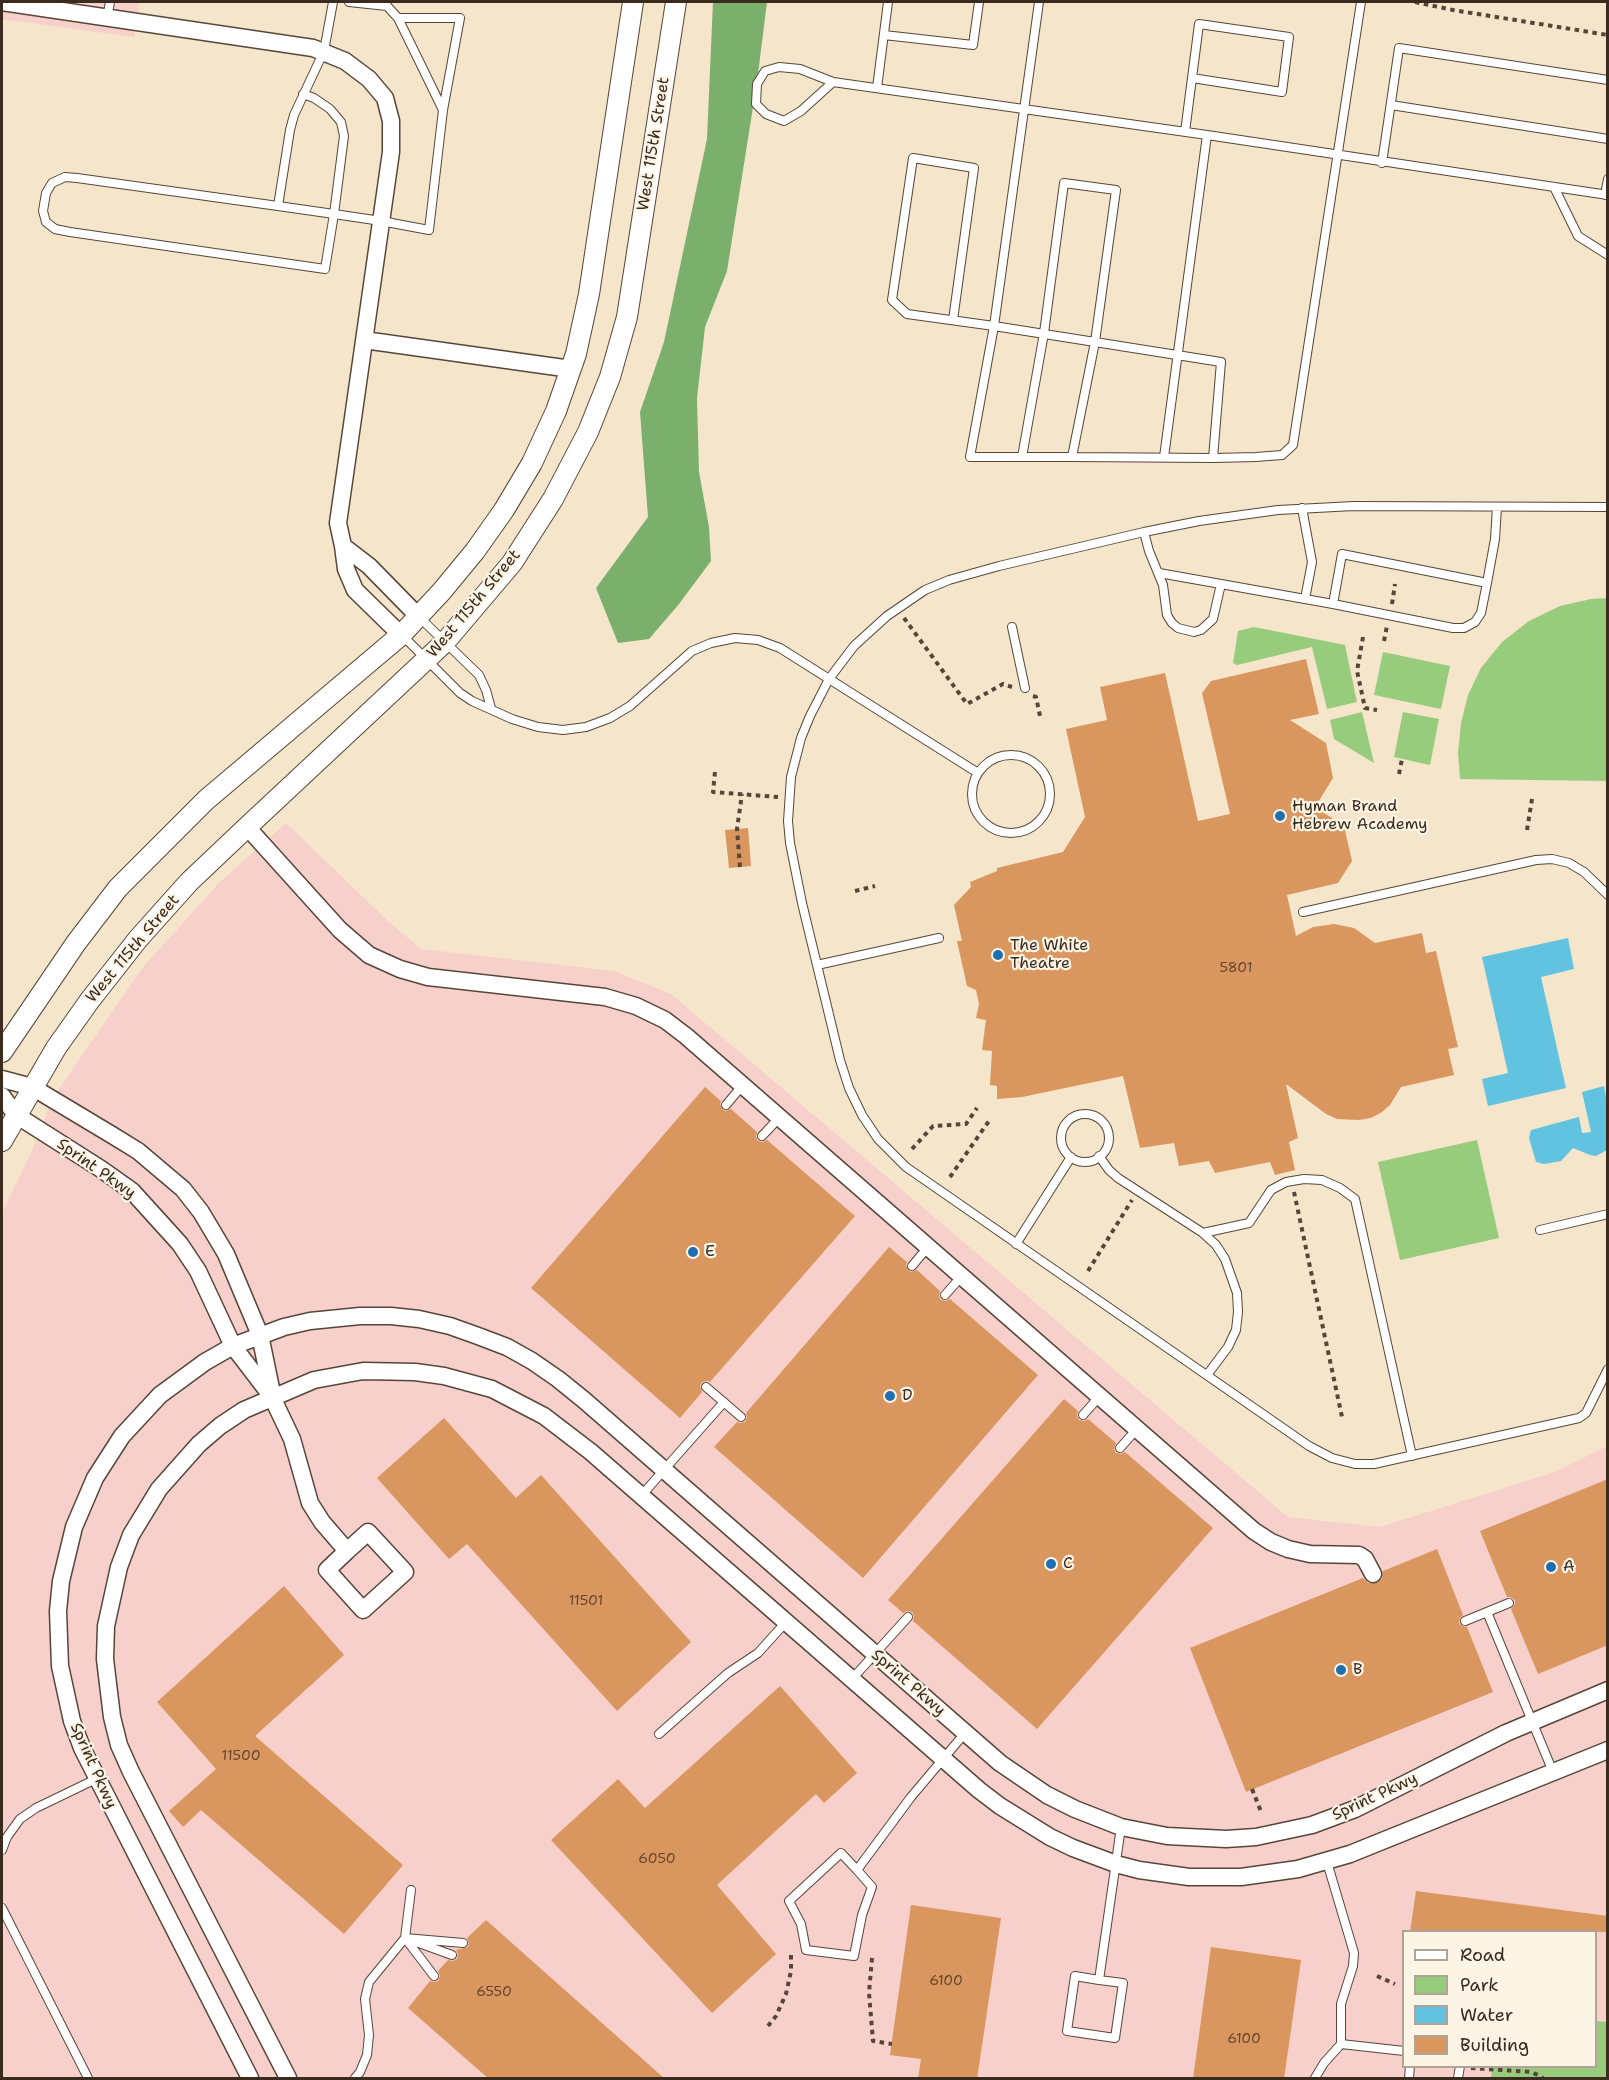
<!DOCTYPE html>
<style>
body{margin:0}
#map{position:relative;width:1609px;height:2080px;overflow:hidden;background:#f5e5ca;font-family:"Shantell Sans",sans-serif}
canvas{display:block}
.frame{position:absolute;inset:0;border:3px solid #3b2a1e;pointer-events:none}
.legend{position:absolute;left:1402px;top:1930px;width:195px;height:138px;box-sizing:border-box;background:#fcf5e5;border:2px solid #afa495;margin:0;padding:8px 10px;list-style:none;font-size:18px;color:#3b2a1e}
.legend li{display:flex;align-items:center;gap:12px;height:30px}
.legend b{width:30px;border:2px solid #afa495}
</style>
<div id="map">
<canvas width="1609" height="2080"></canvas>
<div class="frame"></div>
<ul class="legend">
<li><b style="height:8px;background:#fff"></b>Road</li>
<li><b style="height:16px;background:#98cc7d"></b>Park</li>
<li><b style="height:16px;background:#62c3e0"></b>Water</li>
<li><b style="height:16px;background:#da965f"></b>Building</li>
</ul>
</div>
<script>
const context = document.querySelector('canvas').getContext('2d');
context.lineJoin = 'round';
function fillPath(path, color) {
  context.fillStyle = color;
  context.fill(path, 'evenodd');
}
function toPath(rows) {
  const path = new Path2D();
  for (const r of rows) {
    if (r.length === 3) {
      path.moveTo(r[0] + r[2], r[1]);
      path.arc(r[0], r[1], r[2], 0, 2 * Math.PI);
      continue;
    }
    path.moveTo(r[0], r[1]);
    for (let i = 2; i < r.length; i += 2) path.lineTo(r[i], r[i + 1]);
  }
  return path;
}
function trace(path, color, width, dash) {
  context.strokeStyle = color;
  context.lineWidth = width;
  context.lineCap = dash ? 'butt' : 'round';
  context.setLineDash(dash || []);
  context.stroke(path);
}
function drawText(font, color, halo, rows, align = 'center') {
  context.font = font + ' "Shantell Sans",sans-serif';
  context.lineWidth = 4.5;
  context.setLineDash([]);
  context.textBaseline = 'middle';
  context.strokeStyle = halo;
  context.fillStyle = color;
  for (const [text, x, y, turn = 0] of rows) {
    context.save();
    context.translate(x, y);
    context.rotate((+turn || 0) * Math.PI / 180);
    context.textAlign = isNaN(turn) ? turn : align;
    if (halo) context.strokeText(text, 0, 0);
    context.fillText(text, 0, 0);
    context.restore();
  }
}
fillPath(toPath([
 [2,2,140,2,134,37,2,19],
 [286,823,389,922,421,949,614,971,671,994,1288,1517,1380,1527,1555,1472,1607,1446,1607,2078,2,2078,2,1213,32,1151,52,1099,143,967,221,881],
 [1404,1932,1596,1932,1596,2066,1404,2066]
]), '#f7d0cc');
fillPath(toPath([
 [1607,598,1607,781,1460,779,1458,753,1461,723,1468,695,1481,668,1502,642,1529,621,1560,606,1591,599],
 [1254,627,1345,645,1357,702,1327,709,1312,647,1237,665,1233,663,1238,631],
 [1383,652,1450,666,1441,709,1374,695],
 [1362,712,1374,763,1334,739,1330,720],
 [1403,712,1439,719,1430,765,1394,757],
 [1477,1140,1499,1238,1400,1260,1378,1162],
 [1596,2021,1607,2022,1607,2078,1491,2078,1492,2067,1596,2066]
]), '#98cc7d');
fillPath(toPath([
 [713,2,767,2,757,82,727,271,705,327,697,398,699,472,709,527,711,561,679,604,649,639,618,643,596,588,648,517,640,412,664,342,707,139]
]), '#7ab06c');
fillPath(toPath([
 [1568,938,1574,969,1541,977,1566,1088,1488,1106,1482,1079,1508,1073,1482,957],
 [1604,1086,1607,1103,1607,1150,1596,1156,1590,1155,1573,1148,1561,1161,1544,1164,1536,1162,1529,1138,1531,1130,1579,1117,1582,1133,1591,1132,1582,1092]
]), '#62c3e0');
fillPath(toPath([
 [1306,659,1319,714,1290,720,1326,743,1333,778,1315,807,1344,826,1352,861,1338,883,1287,895,1296,936,1313,927,1334,924,1354,928,1375,943,1422,933,1426,953,1436,951,1458,1047,1448,1049,1454,1075,1401,1087,1390,1105,1382,1112,1371,1118,1359,1120,1337,1119,1326,1114,1286,1084,1298,1138,1289,1142,1295,1170,1275,1175,1270,1162,1215,1173,1209,1161,1179,1166,1174,1143,1140,1148,1123,1076,1022,1097,997,1099,997,1086,990,1085,992,1051,982,1050,986,1020,976,1018,979,1004,976,990,967,986,957,941,962,941,954,905,971,887,970,882,997,871,997,868,1063,852,1085,817,1066,729,1107,720,1100,687,1165,673,1198,821,1230,814,1202,693,1211,681],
 [748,828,751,866,729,868,725,830],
 [705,1087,721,1101,720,1104,722,1109,725,1111,731,1109,757,1132,756,1137,758,1141,763,1142,767,1140,855,1216,710,1382,707,1381,702,1382,700,1386,702,1392,680,1418,531,1288],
 [889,1247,907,1262,906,1265,908,1270,911,1272,917,1270,940,1291,939,1296,941,1300,946,1301,950,1299,1038,1375,863,1578,714,1447,737,1422,740,1423,745,1422,747,1418,746,1413],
 [1064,1399,1078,1411,1077,1416,1079,1420,1084,1421,1088,1419,1116,1443,1114,1449,1116,1453,1121,1454,1125,1452,1213,1528,1037,1729,913,1621,914,1616,912,1612,907,1611,903,1613,888,1600],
 [444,1418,516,1498,541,1475,691,1642,617,1711,467,1544,449,1559,377,1478],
 [1608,1479,1608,1645,1538,1674,1511,1609,1515,1604,1515,1600,1510,1597,1507,1597,1480,1531],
 [1437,1549,1463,1615,1460,1618,1459,1623,1462,1626,1467,1627,1493,1692,1246,1792,1190,1648,1363,1578,1368,1583,1377,1583,1382,1579,1383,1571],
 [284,1586,344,1655,255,1736,403,1865,344,1934,201,1810,183,1827,169,1811,216,1769,157,1702],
 [780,1686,857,1773,824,1803,816,1794,717,1885,776,1954,712,2013,551,1840,618,1779,645,1808],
 [1416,1891,1608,1916,1608,1932,1410,1932],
 [911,1905,1001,1918,977,2079,918,2079,921,2059,890,2055],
 [486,1920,665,2079,489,2079,408,2008,430,1981,434,1982,438,1981,440,1976,438,1971,448,1960,453,1961,457,1959,458,1954,456,1950,468,1947,469,1943,467,1938],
 [1211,1947,1301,1960,1284,2079,1193,2079]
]), '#da965f');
const service = toPath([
 [349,2,387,6,398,18],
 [107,18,110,2],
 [884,35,973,45,979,2],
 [833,82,800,69,779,67,765,71,757,84,756,104,766,114,784,121,801,111,833,82,1207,135],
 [877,88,888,2],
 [303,94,314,98,330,109,341,122,344,136,334,214,325,269,70,232,55,229,46,222,43,211,46,193,52,183,65,177,77,178,278,206,334,214,381,221,429,230,443,110,460,18,398,18,443,110],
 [1391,105,1608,139],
 [1185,132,1199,24,1289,37,1282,92,1192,78],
 [1382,163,1399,48,1608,80],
 [1554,187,1578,236,1608,255],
 [1605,195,1608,179],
 [278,206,290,130,294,115,324,51,333,2],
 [953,320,974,168,913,158,892,300,907,314,994,326,1039,2],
 [1022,457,1044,333,1064,183,1116,190,1095,342,1072,457],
 [1164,457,1207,135,1608,195],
 [1213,458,1221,362,994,326,970,457,1072,457,1213,458,1256,457,1282,455,1293,445,1361,2],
 [1608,507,1354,506,1278,510,1199,521,1144,532,999,566,949,580,925,590,887,616,854,646,829,679,810,716,801,738,791,777,788,821,790,843,802,903,840,1060,849,1088,862,1115,878,1139,906,1167,1309,1446,1332,1458,1355,1464,1374,1464,1579,1418,1586,1413,1608,1369],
 [1144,532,1149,551,1163,585,1167,615,1172,623,1178,628,1194,632,1201,630,1213,619,1221,584,1305,599,1312,562,1302,508],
 [1159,573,1221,584],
 [1487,583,1342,554,1333,604,1453,628,1464,628,1475,622,1481,613,1487,583,1495,539,1497,507],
 [1305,599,1333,604],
 [419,617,479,675,486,690,491,708],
 [1012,627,1025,688],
 [402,635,460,693,472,701,512,719,538,727,563,730,586,727,610,718,630,706,692,651,711,643,735,638,758,640,780,648,978,773],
 [1011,794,39],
 [1303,912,1536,860,1552,859,1569,863,1584,872,1608,895],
 [817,965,939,938],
 [726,1105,742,1086],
 [1085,1138,24],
 [762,1136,779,1118],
 [1099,1156,1109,1170,1118,1178,1203,1233,1216,1245,1225,1259,1237,1293,1238,1312,1236,1330,1228,1347,1207,1375],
 [1540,1230,1608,1214],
 [1203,1233,1249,1223,1271,1190,1286,1182,1304,1179,1322,1180,1340,1188,1355,1199,1412,1456],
 [1016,1244,1071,1157],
 [912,1266,928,1247],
 [945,1295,961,1277],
 [706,1387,741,1417],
 [1083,1415,1099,1397],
 [1120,1448,1136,1430],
 [641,1496,724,1402],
 [1487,1612,1509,1603],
 [1465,1621,1487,1612,1553,1772],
 [852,1679,908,1617],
 [659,1734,728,1673,758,1653,786,1622],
 [2,1850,7,1837,20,1819,36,1808,96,1779],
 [1327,1862,1354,1953,1353,1966,1341,2004,1341,2044,1404,2051],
 [857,1870,872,1887,862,1915,854,1956,806,1950,801,1924,789,1901,841,1853,857,1870,911,1797,965,1733],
 [2,1908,88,2078],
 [405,1938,463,1943],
 [405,1938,434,1976],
 [416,1942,452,1955],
 [1099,1980,1123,1983,1115,2038,1067,2031,1075,1976,1099,1980,1121,1827],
 [355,2078,360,2072,367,2055,369,2035,365,1999,369,1982,405,1938,411,1890],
 [1315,2078,1324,2063,1341,2044],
 [1409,2078,1410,2066],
 [1458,2078,1460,2066]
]);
const minor = toPath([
 [2,2,313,48,345,61,369,79,385,98,391,121,391,152,338,523,343,546],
 [364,340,571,369],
 [401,635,355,590,346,569,343,546,369,566,419,617],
 [247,827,340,930,369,955,400,969,428,977,605,997,636,1006,665,1020,686,1036,1254,1531,1271,1542,1288,1549,1310,1554,1359,1555,1365,1559,1373,1574],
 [2,1079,32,1087,112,1135,138,1151,183,1189,201,1212,226,1254,260,1335,272,1393],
 [2,1096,16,1115,101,1169,132,1191,180,1244,198,1271,233,1346,272,1397,292,1439,310,1503,322,1522,347,1551,327,1570,363,1610,405,1572,368,1532,347,1551],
 [250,2078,82,1748,72,1721,60,1666,58,1611,61,1581,74,1527,95,1478,122,1436,160,1395,205,1362,233,1346,284,1327,310,1321,360,1316,391,1316,419,1319,450,1326,478,1336,507,1347,532,1361,558,1379,584,1400,1000,1763,1047,1795,1075,1809,1121,1827,1167,1836,1226,1839,1256,1837,1312,1825,1355,1809,1506,1733,1608,1690],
 [288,2078,131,1772,119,1745,112,1717,105,1659,106,1626,119,1567,131,1535,159,1489,199,1444,220,1426,244,1410,314,1380,363,1371,415,1372,444,1376,492,1389,544,1416,591,1452,979,1790,1000,1806,1050,1837,1073,1848,1116,1864,1139,1870,1189,1877,1241,1877,1298,1869,1350,1854,1608,1750]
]);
const tertiary = toPath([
 [2,1052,76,943,118,888,206,800,401,635,442,591,475,551,504,510,532,463,556,411,576,354,589,294,633,2],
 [2,1141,56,1048,90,1000,138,939,189,882,247,827,445,642,512,563,553,499,588,432,610,377,627,317,676,2]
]);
trace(service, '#574638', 10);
trace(minor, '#574638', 19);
trace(tertiary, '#574638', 22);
trace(toPath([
 [1415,2,1453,10,1608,35],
 [1392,604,1395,584],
 [904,618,967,704,1003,684,1012,687],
 [1363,637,1357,671,1365,708,1377,710],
 [1384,641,1387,626],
 [1033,696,1036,697,1040,716],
 [715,772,713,792,778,797],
 [1399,774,1402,759],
 [1527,830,1532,799],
 [740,867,737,829,742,794],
 [855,891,875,886],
 [912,1149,933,1126,966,1124,977,1108],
 [950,1177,991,1118],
 [1294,1192,1342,1417],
 [1088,1271,1132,1200],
 [1252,1789,1262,1814],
 [872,1958,869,1993,873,2041,892,2044],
 [1377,1976,1395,1984],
 [768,2026,776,2016,786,1994,791,1971,791,1952],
 [1471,2068,1532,2072,1543,2078]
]), '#574638', 4, [4.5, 4.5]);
trace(service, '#fff', 8);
trace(minor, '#fff', 16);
trace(tertiary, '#fff', 20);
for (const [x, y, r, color] of [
 [1280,816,6,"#1f6fb2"],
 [998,955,6,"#1f6fb2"],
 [693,1252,6,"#1f6fb2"],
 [890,1396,6,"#1f6fb2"],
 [1051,1564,6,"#1f6fb2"],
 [1551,1567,6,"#1f6fb2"],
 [1341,1670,6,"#1f6fb2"]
]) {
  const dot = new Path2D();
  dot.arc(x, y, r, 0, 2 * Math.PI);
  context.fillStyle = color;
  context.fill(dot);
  trace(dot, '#fcf5e5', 2);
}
drawText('14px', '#63452e', null, [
 ["5801",1236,968],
 ["11501",586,1601],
 ["11500",241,1756],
 ["6050",657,1859],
 ["6100",946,1981],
 ["6550",494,1992],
 ["6100",1244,2039]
]);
drawText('16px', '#3b2a1e', '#fcf5e5', [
 ["West 115th Street",654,144,-81],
 ["West 115th Street",474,604,-50],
 ["West 115th Street",133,949,-50],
 ["Sprint Pkwy",96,1169,35],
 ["Sprint Pkwy",908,1683,41],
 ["Sprint Pkwy",93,1766,66],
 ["Sprint Pkwy",1375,1797,-25]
]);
drawText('16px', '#3b2a1e', '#fcf5e5', [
 ["Hyman Brand",1292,807],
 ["Hebrew Academy",1292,825],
 ["The White",1010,946],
 ["Theatre",1010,964],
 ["E",705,1252],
 ["D",902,1396],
 ["C",1063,1564],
 ["A",1563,1567],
 ["B",1353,1670]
], 'left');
</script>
